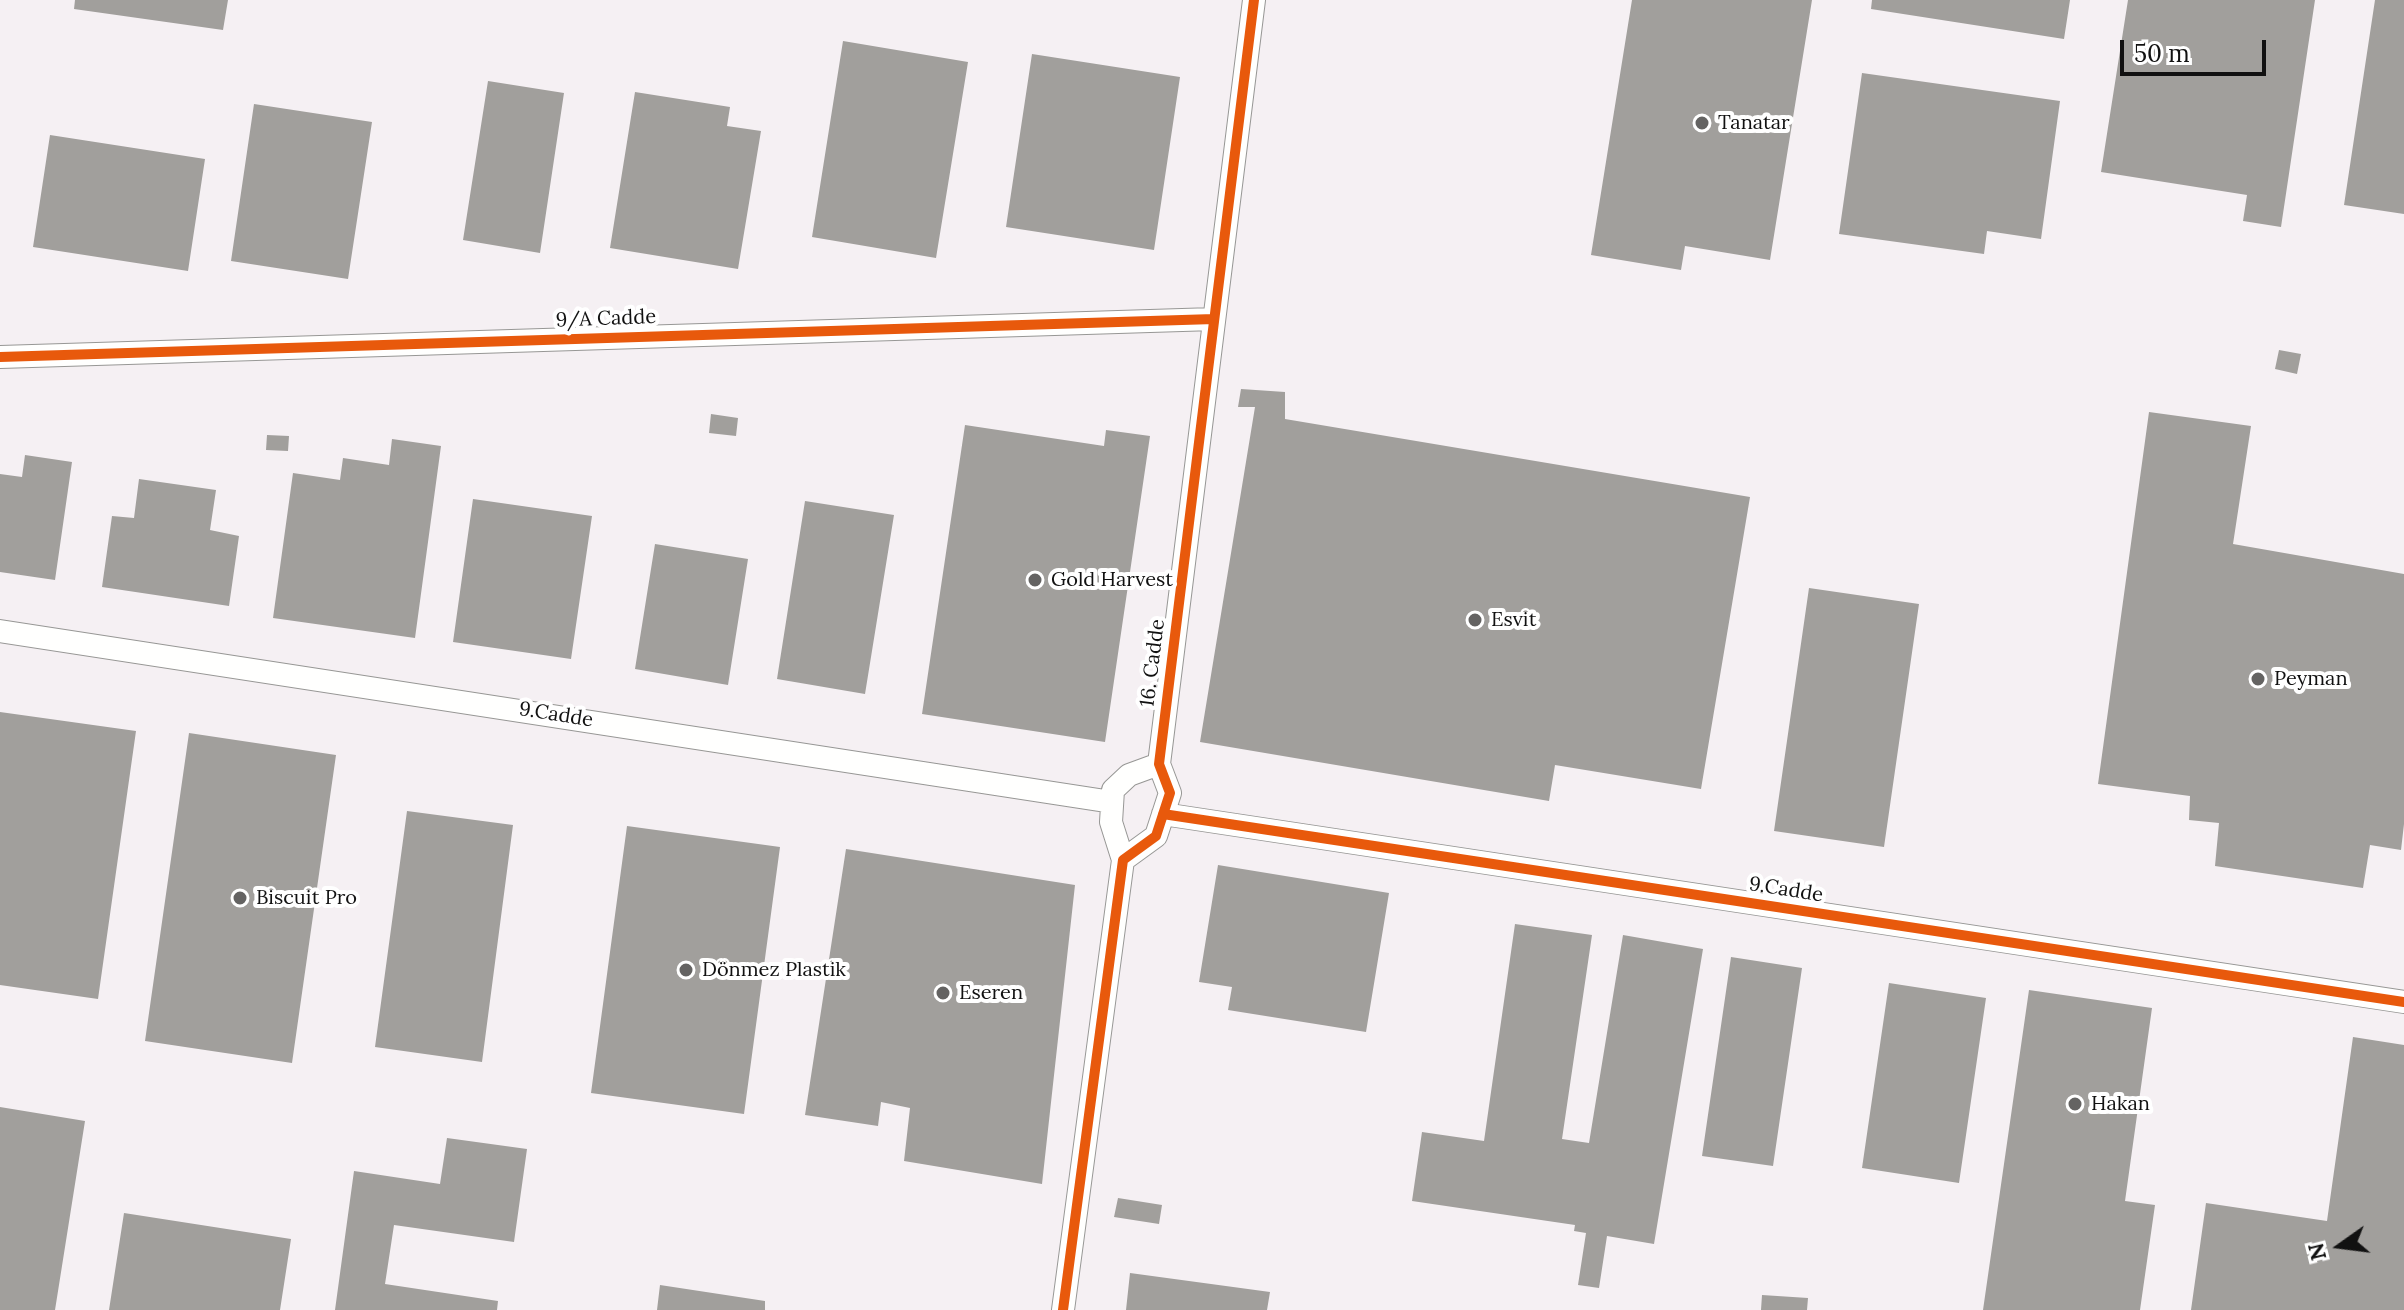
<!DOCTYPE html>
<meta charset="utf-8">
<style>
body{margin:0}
#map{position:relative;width:2404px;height:1310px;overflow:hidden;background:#fdfcf7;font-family:Lora,serif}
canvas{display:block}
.north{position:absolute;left:2300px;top:1206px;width:80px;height:80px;-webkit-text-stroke:6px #fff;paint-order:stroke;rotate:256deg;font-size:22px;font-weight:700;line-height:32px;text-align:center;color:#111}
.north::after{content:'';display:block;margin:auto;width:28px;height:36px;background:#111;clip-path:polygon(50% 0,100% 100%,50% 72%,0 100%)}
.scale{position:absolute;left:2120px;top:40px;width:146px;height:36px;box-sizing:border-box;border:4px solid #111;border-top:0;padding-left:10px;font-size:24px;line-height:28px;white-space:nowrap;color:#111;-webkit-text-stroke:6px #fff;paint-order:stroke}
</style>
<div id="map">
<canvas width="2404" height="1310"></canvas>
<div class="north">N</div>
<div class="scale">50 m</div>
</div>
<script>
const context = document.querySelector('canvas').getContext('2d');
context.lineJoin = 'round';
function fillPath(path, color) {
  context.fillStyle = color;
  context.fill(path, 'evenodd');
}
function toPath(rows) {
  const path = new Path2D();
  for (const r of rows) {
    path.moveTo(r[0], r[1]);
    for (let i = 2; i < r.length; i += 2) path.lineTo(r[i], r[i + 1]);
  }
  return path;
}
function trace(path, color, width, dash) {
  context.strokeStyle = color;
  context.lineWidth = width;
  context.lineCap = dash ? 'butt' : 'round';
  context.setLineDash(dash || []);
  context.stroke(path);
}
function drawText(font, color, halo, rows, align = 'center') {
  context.font = font + ' Lora,serif';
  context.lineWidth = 8;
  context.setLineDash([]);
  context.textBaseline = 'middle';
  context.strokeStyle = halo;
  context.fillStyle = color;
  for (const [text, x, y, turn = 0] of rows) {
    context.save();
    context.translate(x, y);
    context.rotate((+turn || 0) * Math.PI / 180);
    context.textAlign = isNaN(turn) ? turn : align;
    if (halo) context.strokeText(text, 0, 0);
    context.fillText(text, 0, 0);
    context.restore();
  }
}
fillPath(toPath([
 [0,0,2404,0,2404,1310,0,1310]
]), '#f5f0f3');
fillPath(toPath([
 [75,0,228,0,223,30,74,9],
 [1632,0,1812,0,1770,260,1685,246,1681,270,1591,255],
 [1872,0,2070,0,2064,39,1871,9],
 [2128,0,2315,0,2281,227,2243,221,2247,195,2101,172],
 [2375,0,2404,0,2404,214,2344,205],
 [843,41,968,62,936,258,812,237],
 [1032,54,1180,77,1154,250,1006,227],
 [1862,73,2060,101,2041,239,1987,231,1984,254,1839,234],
 [488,81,564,93,540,253,463,240],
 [635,92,730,107,727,126,761,131,738,269,610,248],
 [254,104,372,122,348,279,231,261],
 [50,135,205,159,188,271,33,247],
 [2279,350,2301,354,2297,374,2275,369],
 [1241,389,1285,392,1285,419,1750,497,1701,789,1555,765,1549,801,1200,742,1255,407,1238,407],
 [2149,412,2251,426,2233,544,2404,574,2404,824,2401,850,2370,845,2363,888,2215,866,2219,823,2189,820,2190,796,2098,784],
 [711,414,738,418,736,436,709,433],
 [965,425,1104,446,1106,430,1150,436,1105,742,922,714],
 [267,435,289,436,288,451,266,450],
 [392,439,441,446,415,638,273,618,293,473,340,480,343,458,389,465],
 [25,455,72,462,55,580,0,572,0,474,22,477],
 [139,479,216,490,210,530,239,536,229,606,102,587,112,516,134,518],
 [473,499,592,516,571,659,453,642],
 [805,501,894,515,865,694,777,679],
 [655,544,748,559,728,685,635,669],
 [1809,588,1919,604,1884,847,1774,831],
 [0,712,136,731,98,999,0,985],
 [189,733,336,755,292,1063,145,1041],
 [407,811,513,825,482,1062,375,1047],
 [627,826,780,847,744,1114,591,1093],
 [846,849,1075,885,1042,1184,904,1161,910,1108,881,1102,878,1126,805,1115],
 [1218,865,1389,893,1366,1032,1228,1010,1232,987,1199,982],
 [1515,924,1592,935,1562,1139,1589,1143,1623,935,1703,949,1654,1244,1607,1236,1599,1288,1578,1285,1586,1233,1574,1231,1575,1225,1412,1201,1422,1132,1484,1141],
 [1731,957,1802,968,1773,1166,1702,1156],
 [1889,983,1986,998,1959,1183,1862,1168],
 [2029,990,2152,1008,2125,1201,2155,1205,2140,1310,1983,1310],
 [2353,1037,2404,1045,2404,1310,2191,1310,2206,1203,2327,1221],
 [0,1107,85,1121,55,1310,0,1310],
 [447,1138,527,1149,514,1242,394,1225,385,1284,498,1301,497,1310,335,1310,354,1171,440,1184],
 [1118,1198,1162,1205,1159,1224,1114,1217],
 [124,1213,291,1239,280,1310,109,1310],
 [1130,1273,1270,1292,1267,1310,1126,1310],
 [660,1285,765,1301,765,1310,657,1310],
 [1762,1295,1808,1298,1807,1310,1761,1310]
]), '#a19f9c');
const minor = toPath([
 [0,357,1214,319],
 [0,631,1112,802],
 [1163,814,2404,1002],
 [1123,860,1111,822,1113,790,1129,775,1159,764],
 [1063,1310,1123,860,1156,836,1170,793,1159,764,1254,0]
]);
trace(minor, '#979795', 24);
trace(minor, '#fffffe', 22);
trace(toPath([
 [0,357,1214,319],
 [1163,814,2404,1002],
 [1063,1310,1123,860,1156,836,1170,793,1159,764,1254,0]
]), '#e8590c', 10);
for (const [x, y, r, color] of [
 [1702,123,8,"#646362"],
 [1035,580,8,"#646362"],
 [1475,620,8,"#646362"],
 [2258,679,8,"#646362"],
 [240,898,8,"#646362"],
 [686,970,8,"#646362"],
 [943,993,8,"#646362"],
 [2075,1104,8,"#646362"]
]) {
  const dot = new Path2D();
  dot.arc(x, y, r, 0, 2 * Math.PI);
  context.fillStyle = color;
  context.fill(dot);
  trace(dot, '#fff', 3);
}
drawText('20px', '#111', '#fff', [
 ["Tanatar",1718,123],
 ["Gold Harvest",1051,580],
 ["Esvit",1491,620],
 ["Peyman",2274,679],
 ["Biscuit Pro",256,898],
 ["Dönmez Plastik",702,970],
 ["Eseren",959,993],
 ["Hakan",2091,1104]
], 'left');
drawText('20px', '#111', '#fff', [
 ["9/A Cadde",606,319,-2],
 ["16. Cadde",1153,663,-83],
 ["9.Cadde",556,715,9],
 ["9.Cadde",1786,890,9]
]);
</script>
